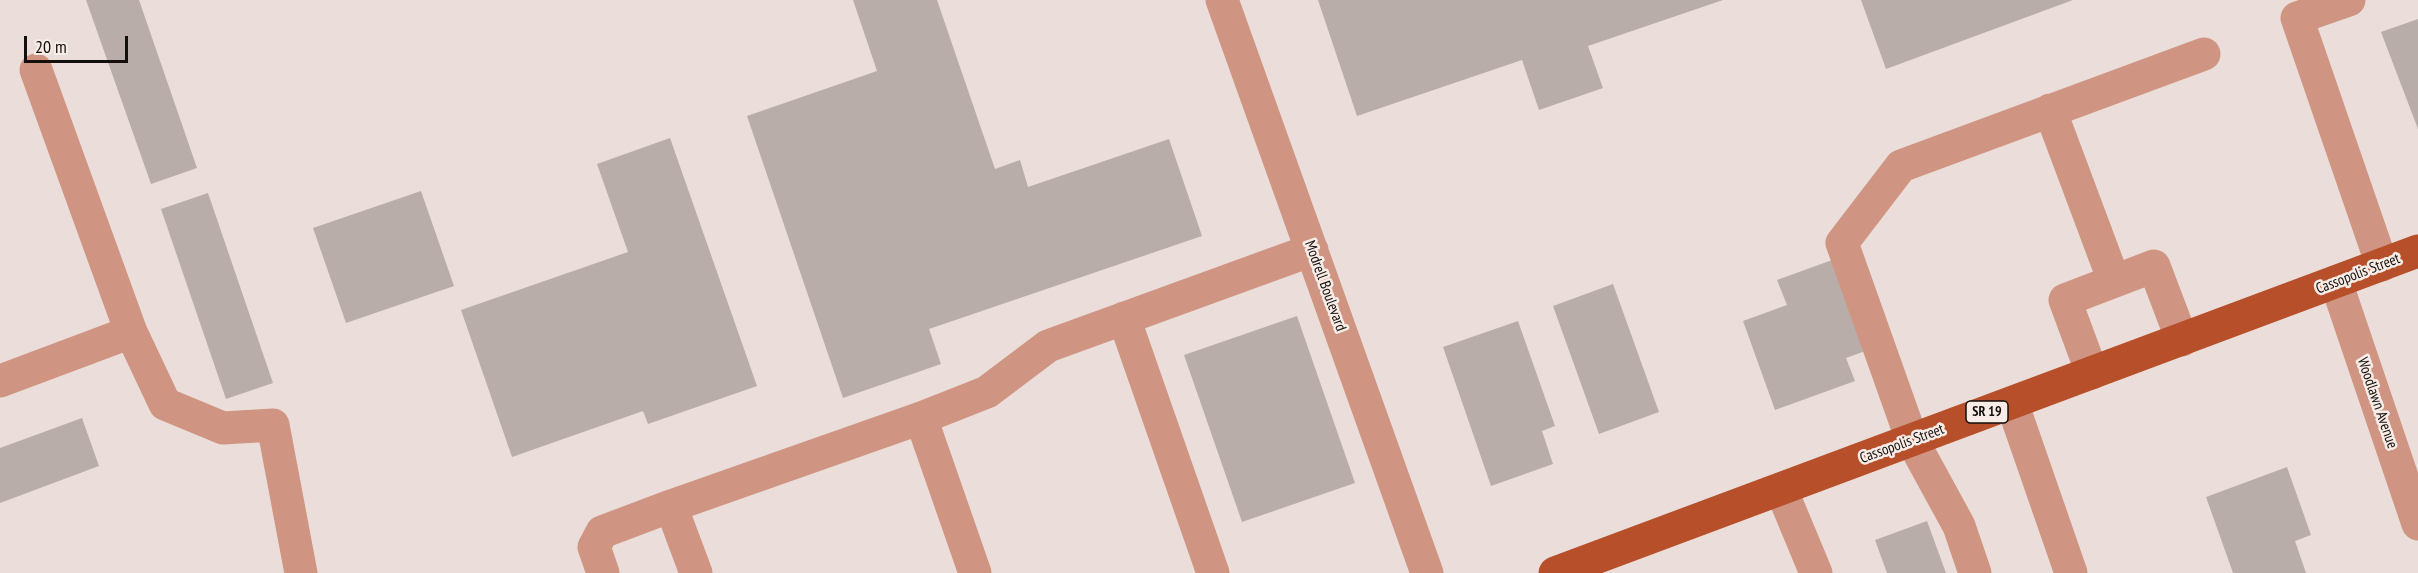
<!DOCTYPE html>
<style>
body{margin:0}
#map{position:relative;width:2418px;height:573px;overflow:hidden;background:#ebdeda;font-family:"PT Sans Narrow",sans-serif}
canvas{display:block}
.scale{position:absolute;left:24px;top:36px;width:104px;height:27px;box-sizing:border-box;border:3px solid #130f0d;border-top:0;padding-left:8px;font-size:18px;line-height:21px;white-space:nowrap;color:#130f0d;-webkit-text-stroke:4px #f8ece7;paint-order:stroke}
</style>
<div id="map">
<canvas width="2418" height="573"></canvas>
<div class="scale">20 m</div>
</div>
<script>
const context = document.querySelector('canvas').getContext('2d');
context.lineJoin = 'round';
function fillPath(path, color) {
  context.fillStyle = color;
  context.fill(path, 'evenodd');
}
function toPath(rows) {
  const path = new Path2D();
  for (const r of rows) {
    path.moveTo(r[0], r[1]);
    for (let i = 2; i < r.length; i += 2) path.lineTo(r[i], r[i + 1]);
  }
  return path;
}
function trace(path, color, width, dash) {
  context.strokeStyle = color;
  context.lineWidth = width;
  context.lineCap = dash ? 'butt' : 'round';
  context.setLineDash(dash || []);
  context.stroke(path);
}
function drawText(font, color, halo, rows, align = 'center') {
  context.font = font + ' "PT Sans Narrow",sans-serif';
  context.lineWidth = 5;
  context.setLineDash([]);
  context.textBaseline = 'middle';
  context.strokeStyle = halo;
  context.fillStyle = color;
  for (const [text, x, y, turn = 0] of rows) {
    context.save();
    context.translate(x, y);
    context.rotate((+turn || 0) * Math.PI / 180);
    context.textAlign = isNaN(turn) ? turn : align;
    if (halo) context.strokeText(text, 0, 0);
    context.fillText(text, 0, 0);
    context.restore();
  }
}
fillPath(toPath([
 [86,0,139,0,197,168,151,184],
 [853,0,937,0,995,169,1020,160,1028,187,1169,139,1202,236,929,329,941,364,843,398,747,116,877,71],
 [1318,0,1723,0,1588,46,1603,88,1539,110,1522,60,1357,116],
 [1861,0,2073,0,1886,69],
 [2418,19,2418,129,2381,32],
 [670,138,757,386,648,424,643,411,512,457,461,310,628,252,597,164],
 [421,191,454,286,346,323,313,228],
 [208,193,273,383,226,399,161,209],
 [1835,259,1868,350,1846,358,1855,381,1775,410,1743,321,1787,305,1777,280],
 [1613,284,1659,412,1599,434,1553,306],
 [1297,316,1355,483,1242,522,1184,355],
 [1518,321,1555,426,1542,431,1553,464,1491,486,1443,347],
 [82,418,99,466,0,503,0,448],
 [2287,467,2311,535,2295,541,2306,573,2233,573,2206,497],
 [1927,521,1946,573,1887,573,1875,540]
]), '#b9ada9');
trace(toPath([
 [1222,0,1427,573],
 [2349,0,2297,18,2382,265],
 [2050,110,2114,281],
 [2336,282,2418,524],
 [1124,318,1213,573],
 [131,332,165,404,223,428,273,425,301,573],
 [2092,373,2065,300,2154,266,2182,340],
 [0,381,131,332,36,70],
 [2012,403,2071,573],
 [921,418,975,573],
 [1781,489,1816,573],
 [603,573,594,547,602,532,671,506],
 [696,573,671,506,921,418,987,392,1048,346,1312,250],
 [1975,573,1959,526,1912,440,1842,243,1901,166,2204,54]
]), '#cf9582', 33);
trace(toPath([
 [1555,573,2418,251]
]), '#b64f2a', 33);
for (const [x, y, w] of [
 [1987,412,42]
]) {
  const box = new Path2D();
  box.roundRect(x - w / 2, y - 11, w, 22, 4.5);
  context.fillStyle = '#f8ece7';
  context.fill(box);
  trace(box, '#130f0d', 1.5);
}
drawText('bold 14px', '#130f0d', null, [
 ["SR 19",1987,412]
]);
drawText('15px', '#130f0d', '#f8ece7', [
 ["Cassopolis Street",2358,274,-21],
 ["Modrell Boulevard",1325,286,70],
 ["Woodlawn Avenue",2377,403,71],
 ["Cassopolis Street",1902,444,-20]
]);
</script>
